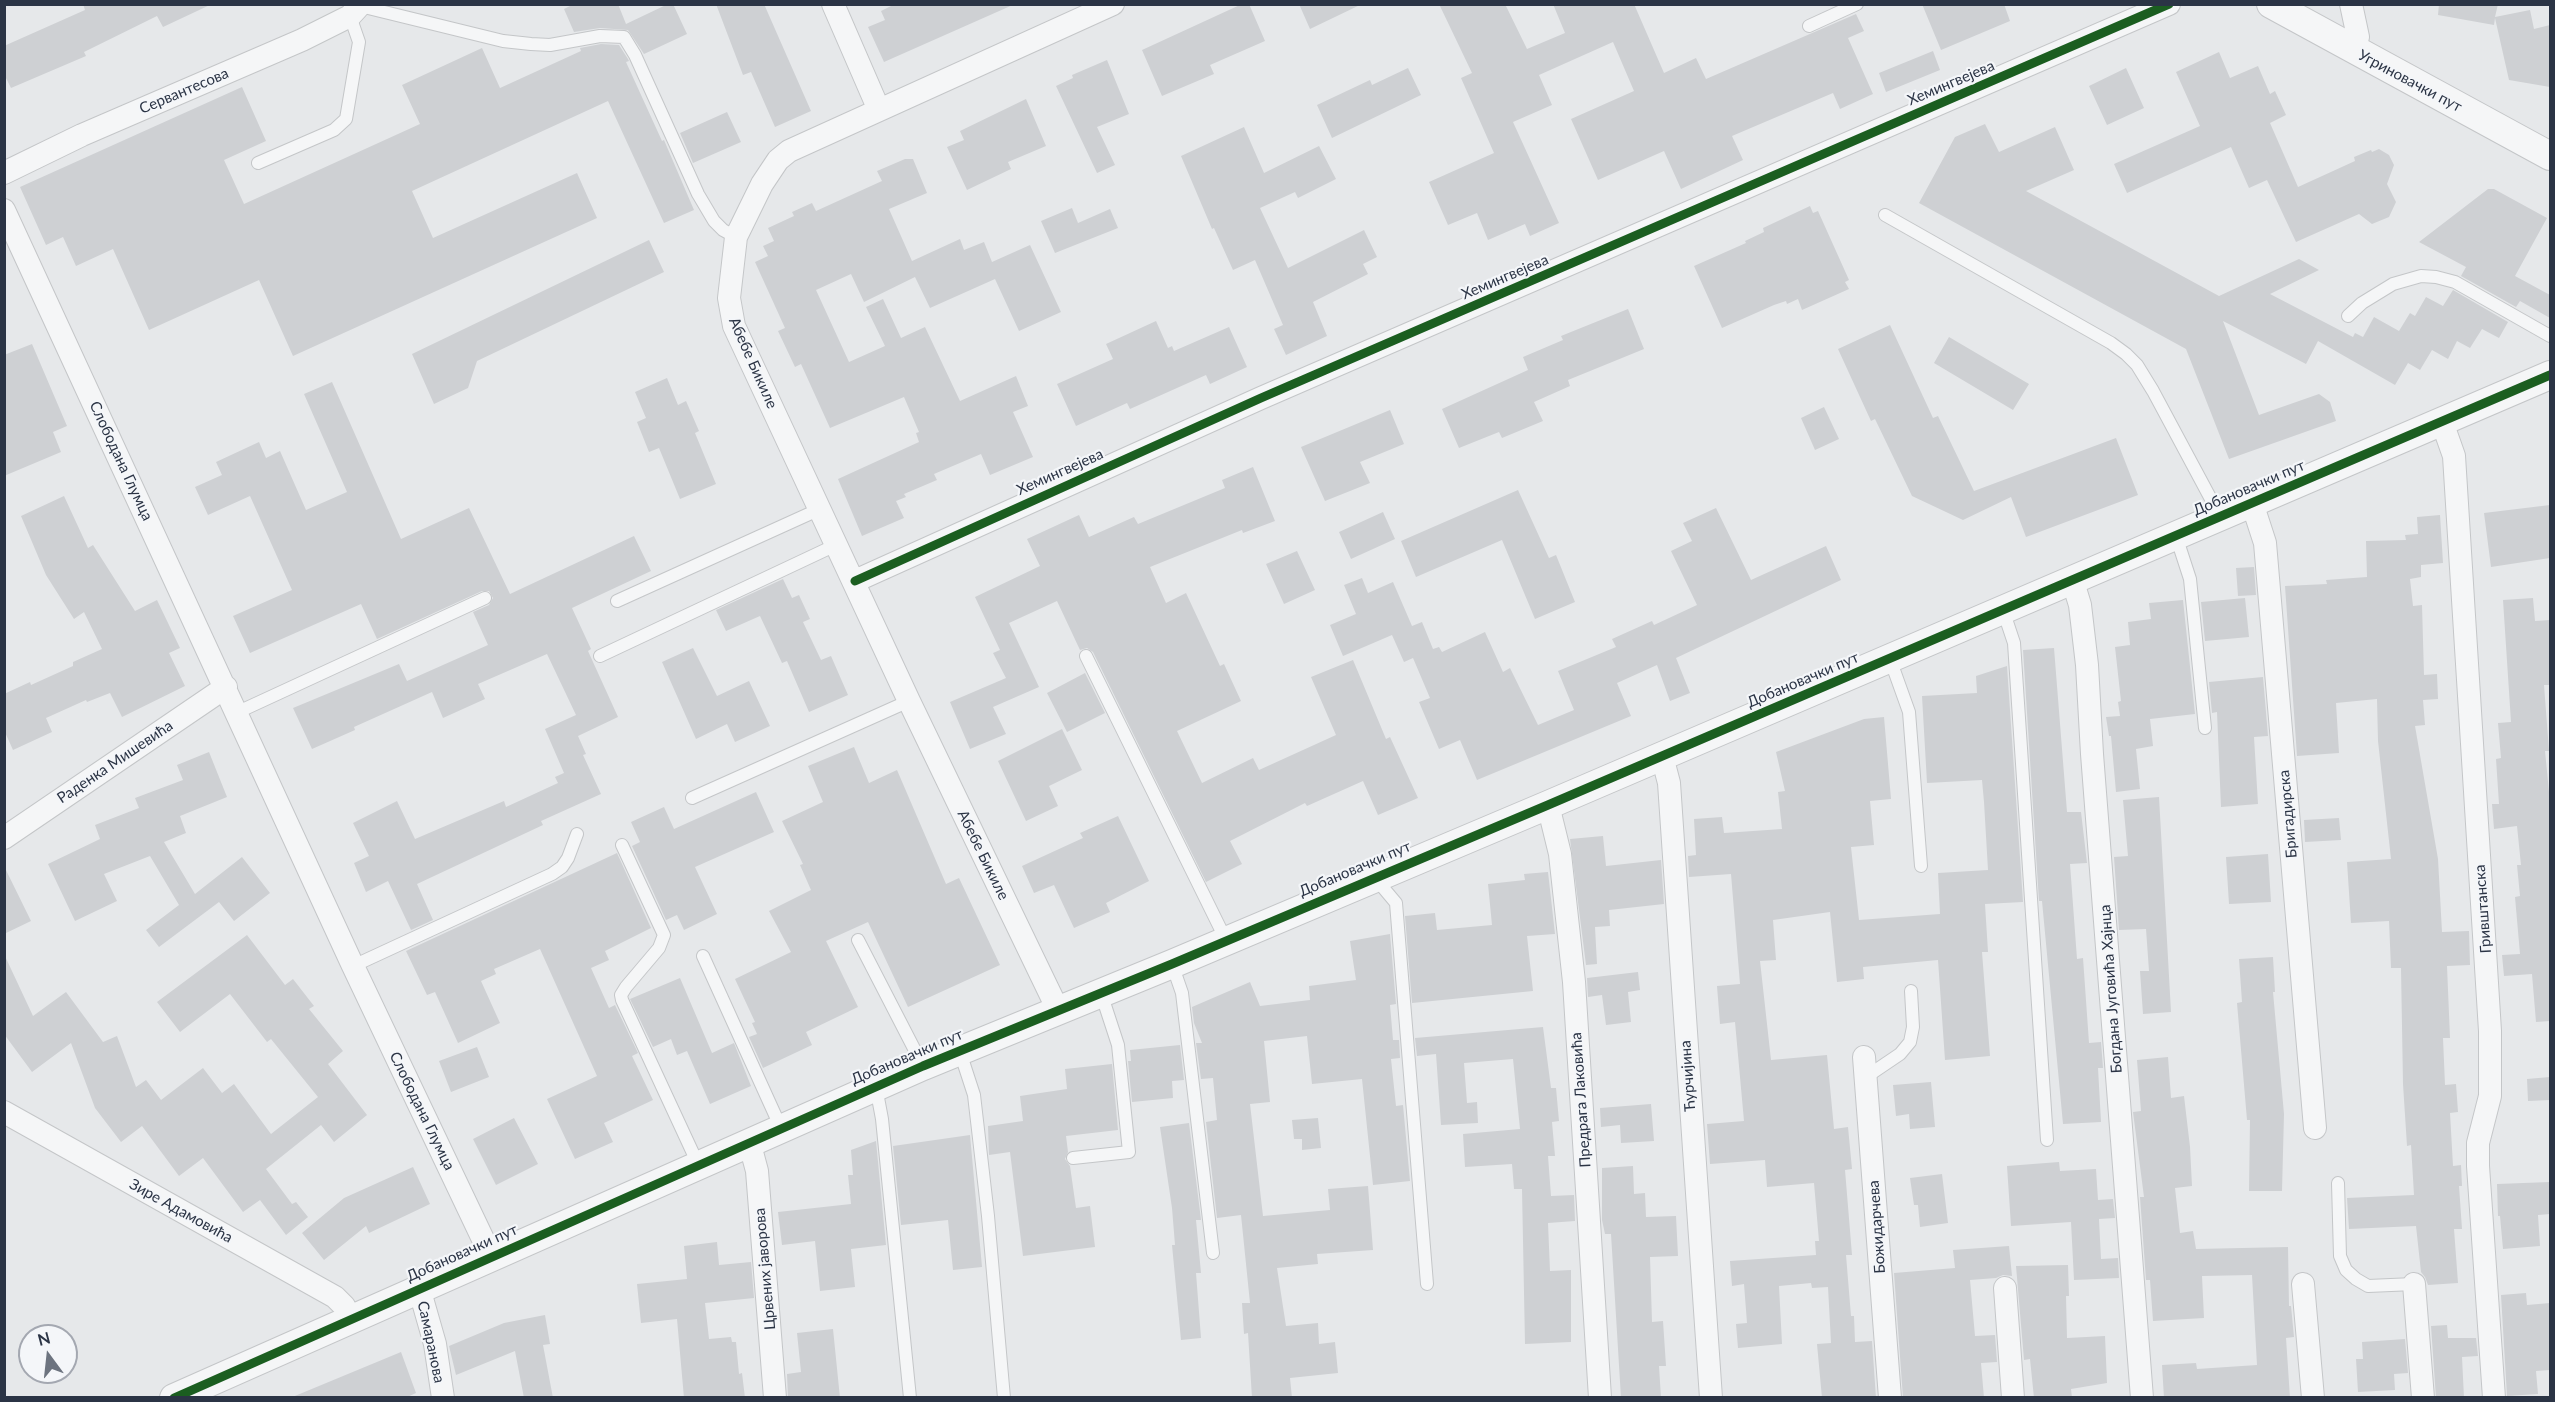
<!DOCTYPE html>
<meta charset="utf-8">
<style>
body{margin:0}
#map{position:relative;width:2555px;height:1402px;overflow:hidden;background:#e6e8ea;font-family:Lato,sans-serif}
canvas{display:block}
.frame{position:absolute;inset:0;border:6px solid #2b3445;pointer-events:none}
.north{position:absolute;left:18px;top:1324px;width:60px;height:60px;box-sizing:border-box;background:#f4f6f9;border:2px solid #a4a8b1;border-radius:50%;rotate:345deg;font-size:16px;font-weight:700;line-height:24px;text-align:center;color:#2b3445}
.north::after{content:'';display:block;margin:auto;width:21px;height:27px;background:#6c737f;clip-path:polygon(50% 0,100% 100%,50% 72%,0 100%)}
</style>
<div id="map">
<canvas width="2555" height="1402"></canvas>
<div class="frame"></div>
<div class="north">N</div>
</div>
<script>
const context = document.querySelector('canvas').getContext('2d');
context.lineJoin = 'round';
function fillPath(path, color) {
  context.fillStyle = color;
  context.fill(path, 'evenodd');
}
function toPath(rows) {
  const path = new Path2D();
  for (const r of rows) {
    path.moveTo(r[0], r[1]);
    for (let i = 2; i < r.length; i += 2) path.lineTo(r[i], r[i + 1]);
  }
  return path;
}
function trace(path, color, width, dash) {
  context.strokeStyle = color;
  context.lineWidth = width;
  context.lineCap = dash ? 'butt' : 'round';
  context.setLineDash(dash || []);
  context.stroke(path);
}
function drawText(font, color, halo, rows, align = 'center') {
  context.font = font + ' Lato,sans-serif';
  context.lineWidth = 4.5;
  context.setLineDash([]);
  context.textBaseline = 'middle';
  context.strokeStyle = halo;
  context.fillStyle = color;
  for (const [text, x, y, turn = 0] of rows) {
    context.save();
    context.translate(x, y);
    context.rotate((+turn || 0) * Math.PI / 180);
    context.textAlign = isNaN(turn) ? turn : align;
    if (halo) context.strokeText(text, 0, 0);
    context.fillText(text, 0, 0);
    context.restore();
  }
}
fillPath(toPath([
 [83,4,212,4,163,27,157,16,84,52,86,56,11,88,4,74,4,46,85,10],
 [574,4,618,4,626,24,668,4,673,4,687,34,644,54,628,30,600,28,574,32,564,9],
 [716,4,764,4,811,111,775,127,751,72,743,75],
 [895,4,1015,4,884,62,868,27,885,20,881,11],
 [1242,4,1249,4,1265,41,1210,65,1214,74,1162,96,1142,50],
 [1299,4,1362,4,1310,29],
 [1439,4,1505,4,1527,49,1565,33,1553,4,1634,4,1664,73,1696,58,1706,79,1856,14,1864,31,1848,38,1873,94,1840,109,1833,93,1732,136,1743,160,1681,189,1664,151,1598,180,1571,119,1634,91,1613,42,1539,75,1552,105,1513,122,1559,223,1530,236,1525,224,1488,240,1477,213,1448,225,1429,182,1494,153,1461,78,1472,73],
 [1922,4,2004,4,2010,21,1941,50],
 [2439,4,2498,4,2495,17,2530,10,2534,29,2550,25,2550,87,2509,80,2495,18,2494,25,2438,15],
 [601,44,619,45,628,59,629,61,626,62,662,141,664,140,694,210,664,223,608,101,412,191,433,238,577,173,597,218,293,356,259,280,149,330,113,249,76,266,63,237,46,245,20,187,242,87,266,141,224,160,244,204,420,124,402,85,482,48,500,88,581,51,580,48],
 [1933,51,1940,70,1886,92,1879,73],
 [2219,52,2230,78,2258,66,2270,94,2275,91,2286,115,2270,123,2298,187,2355,161,2354,157,2371,150,2372,152,2379,149,2389,155,2394,165,2387,184,2396,202,2389,217,2372,224,2359,214,2296,242,2267,180,2249,188,2231,147,2127,193,2114,164,2200,126,2176,72],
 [1107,60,1129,114,1097,127,1115,165,1097,173,1056,86,1073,78,1072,75],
 [1408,68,1421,95,1332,138,1317,105,1370,80,1372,85],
 [2126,68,2144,108,2107,125,2089,86],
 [1026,99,1046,146,1008,162,1011,169,967,190,947,147,964,140,960,131],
 [727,112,741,142,693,163,680,133],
 [1985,124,1999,152,2055,127,2074,170,2026,191,2219,296,2299,259,2319,270,2270,294,2353,337,2355,333,2363,337,2374,317,2399,331,2410,313,2415,316,2426,297,2443,306,2453,290,2508,322,2499,338,2482,329,2470,348,2457,341,2448,359,2432,350,2420,370,2408,363,2395,385,2318,341,2306,364,2223,321,2259,415,2319,394,2330,402,2336,421,2229,459,2186,349,1919,203,1955,137],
 [1244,127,1264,173,1319,146,1336,179,1298,198,1295,192,1260,208,1288,268,1364,230,1377,257,1363,264,1368,274,1313,302,1327,336,1286,355,1274,329,1283,325,1255,260,1233,270,1214,228,1212,229,1181,156],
 [905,159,913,159,927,193,889,209,912,261,960,239,964,250,984,242,992,262,1030,245,1061,312,1019,331,995,279,930,308,915,277,864,302,851,274,816,290,849,362,885,346,866,307,883,299,901,338,925,327,960,401,1016,376,1028,406,1013,412,1033,457,990,475,981,454,934,474,937,480,904,494,906,497,896,501,904,518,862,536,838,479,919,442,916,433,919,432,904,397,830,428,801,364,795,367,778,331,785,328,755,262,768,256,763,246,774,241,768,228,794,216,792,212,812,203,816,211,882,181,877,171],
 [2488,189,2494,189,2547,218,2515,276,2550,295,2550,318,2520,301,2516,307,2461,276,2466,267,2419,242],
 [1810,206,1813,213,1818,211,1849,280,1845,282,1849,289,1802,310,1798,299,1787,304,1786,301,1774,305,1722,328,1694,266,1746,243,1745,241,1764,232,1763,228],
 [1072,208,1078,223,1110,209,1118,228,1055,253,1041,221],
 [649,240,664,272,477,361,468,388,434,404,412,354],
 [1628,309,1644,349,1568,380,1570,386,1534,402,1543,421,1502,438,1499,432,1459,448,1442,409,1528,370,1523,357,1563,340,1561,336],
 [1156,321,1168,348,1172,346,1174,351,1229,327,1247,367,1210,384,1206,375,1130,409,1127,403,1076,426,1057,384,1113,359,1106,344],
 [1890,325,1933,418,1938,416,1974,491,2116,438,2138,495,2026,537,2011,497,1963,520,1912,496,1875,419,1871,421,1838,349],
 [1949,337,2029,384,2013,410,1934,363],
 [32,344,67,426,53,432,61,452,4,476,4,355],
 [667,378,678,405,686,401,699,431,695,433,716,484,680,499,659,448,649,452,637,422,646,418,635,392],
 [332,382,401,539,469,508,510,594,634,536,651,571,572,608,591,649,588,651,618,717,578,736,586,754,583,755,601,794,541,821,543,825,417,884,433,920,411,930,388,881,366,892,354,863,369,856,353,823,397,801,415,839,504,801,506,807,558,783,555,777,564,773,545,729,576,715,547,654,478,684,485,699,443,718,432,692,354,727,355,730,312,749,293,708,399,664,407,681,488,645,473,612,489,605,493,598,489,591,482,591,377,639,361,604,250,653,233,616,292,590,250,496,208,515,195,487,222,475,216,462,259,442,266,458,280,451,306,510,347,492,304,394],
 [1824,407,1839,439,1815,450,1801,418],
 [1390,410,1404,444,1360,462,1370,483,1325,501,1301,447],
 [1253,467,1275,521,1243,533,1242,530,1150,567,1166,603,1186,593,1220,666,1224,664,1241,701,1177,731,1202,783,1253,758,1259,770,1336,735,1311,677,1353,660,1386,739,1390,737,1418,798,1378,815,1363,781,1307,806,1305,803,1230,841,1242,864,1206,882,1093,652,1087,648,1080,650,1057,601,1009,623,1039,687,993,707,1006,734,970,749,950,702,1006,678,993,653,1000,650,975,597,1040,566,1027,539,1079,515,1089,537,1134,517,1138,524,1225,488,1222,480],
 [1518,490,1549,558,1556,555,1575,602,1535,619,1502,540,1416,577,1401,541],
 [64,496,88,548,93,545,135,611,157,600,180,648,169,653,185,686,122,717,110,693,87,702,86,700,46,718,52,732,13,750,4,730,4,694,30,682,31,685,73,666,73,662,102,649,84,612,74,619,46,575,21,516],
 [2550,505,2550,558,2491,567,2484,513],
 [1716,508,1751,580,1826,546,1841,580,1676,658,1690,693,1670,701,1657,665,1617,683,1631,716,1477,780,1460,740,1439,749,1419,702,1430,698,1413,658,1404,662,1392,635,1343,656,1330,625,1356,614,1344,585,1362,578,1368,593,1393,582,1412,626,1422,622,1433,649,1439,647,1442,652,1485,632,1503,672,1510,668,1538,725,1574,710,1558,671,1616,647,1612,639,1652,621,1654,625,1697,605,1671,551,1692,541,1683,523],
 [1383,512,1395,539,1351,559,1339,532],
 [2440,515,2443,563,2421,565,2421,577,2410,579,2413,606,2422,605,2424,675,2437,674,2438,699,2423,700,2425,725,2415,726,2438,859,2442,932,2469,931,2470,965,2447,966,2450,1038,2443,1038,2445,1085,2456,1084,2458,1112,2450,1113,2453,1166,2461,1165,2462,1186,2459,1186,2462,1229,2454,1229,2458,1283,2428,1285,2425,1277,2421,1272,2416,1226,2349,1229,2347,1198,2414,1195,2411,1145,2407,1146,2403,1084,2401,968,2391,968,2389,921,2351,923,2347,862,2391,859,2378,741,2377,699,2336,703,2339,753,2297,756,2285,586,2327,584,2326,580,2367,577,2366,541,2406,540,2405,535,2418,534,2417,517],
 [1297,551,1315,590,1284,604,1266,564],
 [2254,567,2256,595,2238,596,2236,568],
 [783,579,792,598,799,595,810,619,803,622,821,660,831,656,848,695,809,712,787,661,782,663,760,616,726,631,716,610],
 [2245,598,2249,637,2205,641,2201,602],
 [2533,598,2535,621,2550,620,2550,685,2544,685,2549,751,2545,751,2549,792,2550,791,2550,1021,2536,1022,2532,974,2504,976,2502,955,2520,954,2515,897,2520,896,2517,865,2521,865,2517,826,2494,829,2492,804,2499,804,2496,759,2501,758,2498,723,2511,722,2503,600],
 [2183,600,2195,714,2150,719,2153,746,2136,749,2140,789,2116,792,2111,736,2109,736,2106,717,2120,716,2118,702,2121,701,2115,647,2130,645,2128,622,2151,619,2149,603],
 [693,648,717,696,749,681,770,726,735,742,727,724,696,739,662,662],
 [2054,648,2067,812,2081,812,2087,863,2070,864,2077,959,2083,958,2089,1043,2101,1042,2103,1068,2098,1068,2101,1122,2063,1124,2042,901,2039,901,2023,650],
 [2007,666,2023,902,1985,904,1988,952,1982,952,1990,1056,1945,1060,1938,960,1863,967,1864,979,1837,982,1830,912,1773,920,1776,960,1760,961,1771,1060,1827,1055,1834,1129,1848,1127,1852,1169,1845,1170,1852,1255,1846,1255,1851,1316,1854,1316,1855,1342,1872,1341,1876,1398,1822,1398,1817,1344,1831,1343,1828,1287,1812,1288,1811,1283,1779,1286,1782,1344,1738,1348,1736,1324,1747,1323,1744,1284,1732,1286,1730,1261,1816,1255,1815,1241,1819,1241,1814,1183,1767,1187,1765,1160,1710,1164,1707,1124,1744,1121,1735,1022,1720,1024,1717,986,1740,984,1731,874,1689,877,1688,856,1696,855,1694,819,1722,817,1724,833,1782,829,1778,792,1785,791,1776,752,1864,719,1884,717,1891,799,1870,801,1874,845,1851,847,1859,920,1940,914,1938,873,1988,870,1984,802,1982,780,1927,783,1922,696,1977,693,1976,676],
 [1085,673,1105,713,1067,732,1047,693],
 [2263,677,2268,736,2254,737,2258,804,2221,807,2217,712,2212,713,2209,682],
 [1062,729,1082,770,1049,786,1058,806,1026,821,998,761],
 [854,747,869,783,897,770,946,884,959,878,1000,965,908,1007,868,922,826,941,858,1007,806,1032,812,1045,763,1068,749,1037,757,1034,752,1023,755,1022,735,979,791,952,769,911,811,890,800,865,803,864,782,821,823,802,808,766],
 [209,752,227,797,180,816,186,833,164,842,195,894,242,857,270,893,234,921,219,902,159,947,146,930,179,905,150,856,104,874,117,901,75,921,48,864,100,839,95,825,139,808,135,798,183,780,177,765],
 [756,792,774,832,695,867,717,914,684,930,677,915,666,920,632,846,640,842,631,822,664,807,674,829],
 [2159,797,2171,1012,2143,1014,2140,971,2149,971,2146,929,2119,930,2114,857,2128,856,2123,800],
 [1118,816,1149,881,1106,903,1110,912,1074,928,1054,885,1034,893,1022,866,1083,838,1080,833],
 [2339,818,2341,840,2305,842,2304,820],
 [1603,836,1606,866,1661,860,1664,904,1609,910,1610,926,1595,927,1597,964,1586,965,1570,839],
 [617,853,651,928,605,951,609,960,591,968,609,1008,615,1005,638,1053,632,1056,653,1100,604,1123,613,1142,575,1159,547,1099,597,1076,540,949,494,969,496,974,481,981,500,1023,458,1043,435,992,427,995,406,951],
 [2268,854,2271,902,2229,904,2226,857],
 [4,866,31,921,4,934],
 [1548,872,1555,934,1527,936,1533,991,1412,1003,1405,916,1435,913,1437,930,1492,925,1488,884,1525,880,1524,874],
 [1390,934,1396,1004,1390,1005,1393,1040,1399,1040,1400,1058,1391,1059,1396,1106,1403,1105,1410,1181,1373,1185,1362,1079,1312,1084,1307,1036,1264,1041,1270,1102,1250,1104,1263,1216,1330,1210,1328,1189,1368,1186,1373,1250,1317,1254,1318,1264,1277,1268,1286,1326,1318,1323,1319,1344,1335,1342,1338,1373,1290,1378,1292,1398,1252,1398,1248,1333,1244,1334,1242,1303,1250,1303,1241,1215,1217,1218,1206,1122,1217,1120,1213,1078,1201,1079,1196,1043,1202,1043,1194,1023,1192,1007,1250,982,1260,1006,1310,1000,1309,986,1356,980,1350,941],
 [247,935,285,985,293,979,314,1006,309,1009,343,1051,328,1064,367,1115,334,1142,321,1125,266,1169,292,1204,296,1202,308,1217,286,1235,260,1200,243,1212,203,1158,179,1176,142,1126,121,1142,95,1108,71,1043,32,1072,4,1034,4,954,33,1016,66,992,103,1042,117,1036,136,1087,146,1080,161,1100,203,1068,222,1093,234,1084,271,1134,318,1097,271,1039,267,1042,230,994,180,1032,157,1002],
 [2273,957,2275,992,2273,992,2284,1114,2282,1191,2249,1191,2250,1120,2247,1120,2237,1003,2242,1002,2239,959],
 [1638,972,1640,990,1628,992,1631,1022,1606,1025,1602,995,1588,997,1587,978],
 [680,978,712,1053,734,1043,751,1086,710,1104,687,1051,677,1055,671,1039,653,1047,630,999],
 [1543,1027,1551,1088,1556,1088,1559,1121,1552,1122,1555,1156,1548,1156,1551,1196,1574,1195,1575,1221,1548,1223,1550,1271,1571,1270,1571,1342,1525,1344,1522,1189,1514,1189,1512,1164,1465,1167,1463,1134,1520,1129,1513,1059,1464,1063,1467,1103,1477,1102,1478,1123,1441,1125,1436,1054,1417,1056,1415,1038],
 [1180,1045,1184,1080,1172,1081,1173,1098,1132,1102,1128,1061,1131,1061,1130,1050],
 [477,1047,489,1077,451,1092,439,1061],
 [2168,1057,2171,1098,2184,1096,2190,1147,2192,1186,2175,1188,2180,1233,2193,1231,2196,1249,2288,1247,2289,1306,2291,1306,2294,1337,2286,1338,2290,1398,2164,1398,2162,1365,2196,1363,2197,1369,2257,1365,2252,1275,2202,1276,2204,1318,2153,1321,2150,1280,2146,1280,2140,1197,2144,1197,2133,1112,2141,1111,2137,1060],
 [1112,1064,1118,1130,1066,1136,1068,1152,1065,1159,1070,1166,1076,1208,1090,1206,1095,1247,1023,1256,1010,1152,989,1155,988,1126,1023,1121,1020,1096,1067,1089,1065,1069],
 [2550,1077,2550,1100,2528,1101,2527,1079],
 [1931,1082,1935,1127,1910,1129,1909,1114,1896,1116,1893,1085],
 [1651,1104,1654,1141,1621,1143,1620,1125,1601,1127,1600,1108],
 [514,1118,538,1164,496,1185,473,1139],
 [1318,1118,1321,1148,1302,1150,1302,1139,1294,1139,1292,1120],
 [1189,1123,1201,1220,1196,1220,1201,1273,1196,1273,1201,1338,1181,1340,1172,1245,1175,1245,1172,1208,1160,1127],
 [970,1135,982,1267,953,1270,948,1220,901,1225,893,1146],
 [876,1141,886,1245,851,1249,855,1287,820,1291,815,1241,782,1245,778,1212,851,1204,848,1175,853,1175,851,1150],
 [2059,1162,2060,1171,2096,1169,2098,1200,2113,1199,2115,1218,2099,1219,2101,1259,2118,1258,2119,1278,2074,1280,2071,1222,2011,1226,2007,1166],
 [1633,1166,1634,1194,1645,1193,1646,1217,1676,1216,1678,1256,1650,1257,1652,1322,1663,1321,1666,1366,1659,1366,1661,1398,1621,1398,1611,1234,1605,1234,1602,1220,1602,1168],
 [413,1167,430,1204,369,1233,366,1226,324,1260,302,1233,344,1198],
 [1942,1174,1948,1223,1920,1227,1918,1205,1914,1205,1910,1178],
 [2550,1182,2550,1214,2538,1215,2540,1246,2503,1249,2500,1216,2498,1216,2497,1184],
 [717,1242,719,1265,751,1262,754,1298,705,1303,709,1339,731,1337,732,1342,736,1342,739,1374,742,1373,745,1398,684,1398,677,1319,641,1323,637,1284,687,1279,684,1246],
 [2009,1246,2012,1276,2003,1275,1996,1278,1970,1280,1975,1336,1995,1335,1997,1362,1981,1363,1984,1398,1903,1398,1894,1273,1955,1268,1953,1250],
 [2068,1265,2069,1296,2066,1296,2067,1338,2105,1336,2107,1383,2071,1389,2072,1398,2034,1398,2030,1359,2024,1360,2016,1266],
 [2526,1293,2527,1305,2550,1303,2550,1370,2536,1371,2538,1394,2507,1396,2501,1295],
 [545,1315,550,1344,543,1345,553,1398,524,1398,515,1351,456,1375,449,1346,504,1323],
 [2447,1325,2448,1338,2476,1338,2478,1356,2462,1357,2464,1398,2436,1398,2431,1326],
 [833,1329,840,1398,788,1398,787,1374,801,1372,797,1333],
 [2405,1339,2408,1373,2394,1374,2395,1390,2358,1392,2356,1359,2363,1359,2362,1342],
 [401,1352,416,1393,405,1398,290,1398]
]), '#ced0d3');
const service = toPath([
 [360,6,503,41,531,44,550,45,600,36,624,37,635,55,698,194,714,221,723,230,736,237],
 [1809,26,1857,4],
 [258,163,334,130,346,119,359,42,350,16],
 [1885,215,2111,343,2126,354,2137,365,2153,391,2220,516],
 [2348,316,2362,303,2393,284,2421,276,2436,277,2455,282,2550,336],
 [2176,536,2190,579,2205,728],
 [617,601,820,509],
 [2003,610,2014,643,2047,1140],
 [600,656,838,544],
 [1086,656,1226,940],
 [1890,659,1909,712,1921,866],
 [238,712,485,598],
 [692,798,909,701],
 [622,845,664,935,659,948,626,987,621,995,622,1000,698,1164],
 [1375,878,1396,903,1427,1284],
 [858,940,923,1066],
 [703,956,781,1128],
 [1172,964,1182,993,1213,1253],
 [353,966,552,874,562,867,568,858,577,834],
 [960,1052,974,1095,988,1216,1004,1398],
 [1866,1077,1900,1054,1910,1042,1913,1027,1911,991],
 [876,1087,882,1119,910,1398],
 [1073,1158,1129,1152,1118,1045,1101,993],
 [2338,1183,2340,1256,2346,1270,2356,1279,2368,1286,2414,1284]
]);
const minor = toPath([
 [833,4,879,110],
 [2351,4,2358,37,2353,51],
 [4,173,82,135,302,40,350,16,361,4],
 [4,210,353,966,491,1256],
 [2442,422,2454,456,2490,1031,2490,1096,2478,1143,2478,1166,2494,1398],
 [2252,503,2265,543,2315,1128],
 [855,581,1261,398,2169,4],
 [2073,582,2080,605,2087,665,2092,754,2142,1398],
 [1662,756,1669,783,1711,1398],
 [1548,805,1560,854,1574,982,1600,1398],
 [4,838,226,687],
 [1058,1010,909,701,734,326,729,298,736,237,762,184,778,160,789,151,1113,4],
 [1864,1057,1890,1398],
 [4,1112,335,1297,344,1306,351,1318],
 [749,1141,757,1171,775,1398],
 [2303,1284,2313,1398],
 [2414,1284,2423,1398],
 [419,1288,435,1344,443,1398],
 [2005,1288,2013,1398]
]);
const tertiary = toPath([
 [2271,4,2550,156],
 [174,1398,923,1066,1172,964,1548,805,2550,375]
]);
trace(service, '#c4c6c8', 14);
trace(minor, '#c4c6c8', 24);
trace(tertiary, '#c4c6c8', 30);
trace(service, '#f5f6f7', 12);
trace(minor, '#f5f6f7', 22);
trace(tertiary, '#f5f6f7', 28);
trace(toPath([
 [855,581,1261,398,2169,4],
 [174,1398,923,1066,1172,964,1548,805,2550,375]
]), '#1b5e20', 9);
drawText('15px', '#2b3445', '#f4f6f9', [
 ["Угриновачки пут",2410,81,28],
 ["Хемингвејева",1951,83,-23],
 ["Сервантесова",184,91,-23],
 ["Хемингвејева",1505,277,-23],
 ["Абебе Бикиле",753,363,66],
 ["Слободана Глумца",121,461,65],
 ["Хемингвејева",1060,472,-24],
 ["Добановачки пут",2249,488,-23],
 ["Добановачки пут",1803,680,-23],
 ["Раденка Мишевића",115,762,-34],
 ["Бригадирска",2288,814,-95],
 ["Абебе Бикиле",983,855,64],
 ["Добановачки пут",1355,869,-23],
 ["Гривштанска",2483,909,-94],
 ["Богдана Југовића Хајнца",2111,989,-94],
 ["Добановачки пут",907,1057,-23],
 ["Ћурчијина",1688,1076,-94],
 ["Предрага Лаковића",1581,1100,-94],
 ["Слободана Глумца",422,1111,64],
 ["Зире Адамовића",181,1211,29],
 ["Божидарчева",1877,1227,-94],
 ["Добановачки пут",462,1253,-24],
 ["Црвених јаворова",765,1269,-95],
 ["Самаранова",431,1342,78]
]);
</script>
